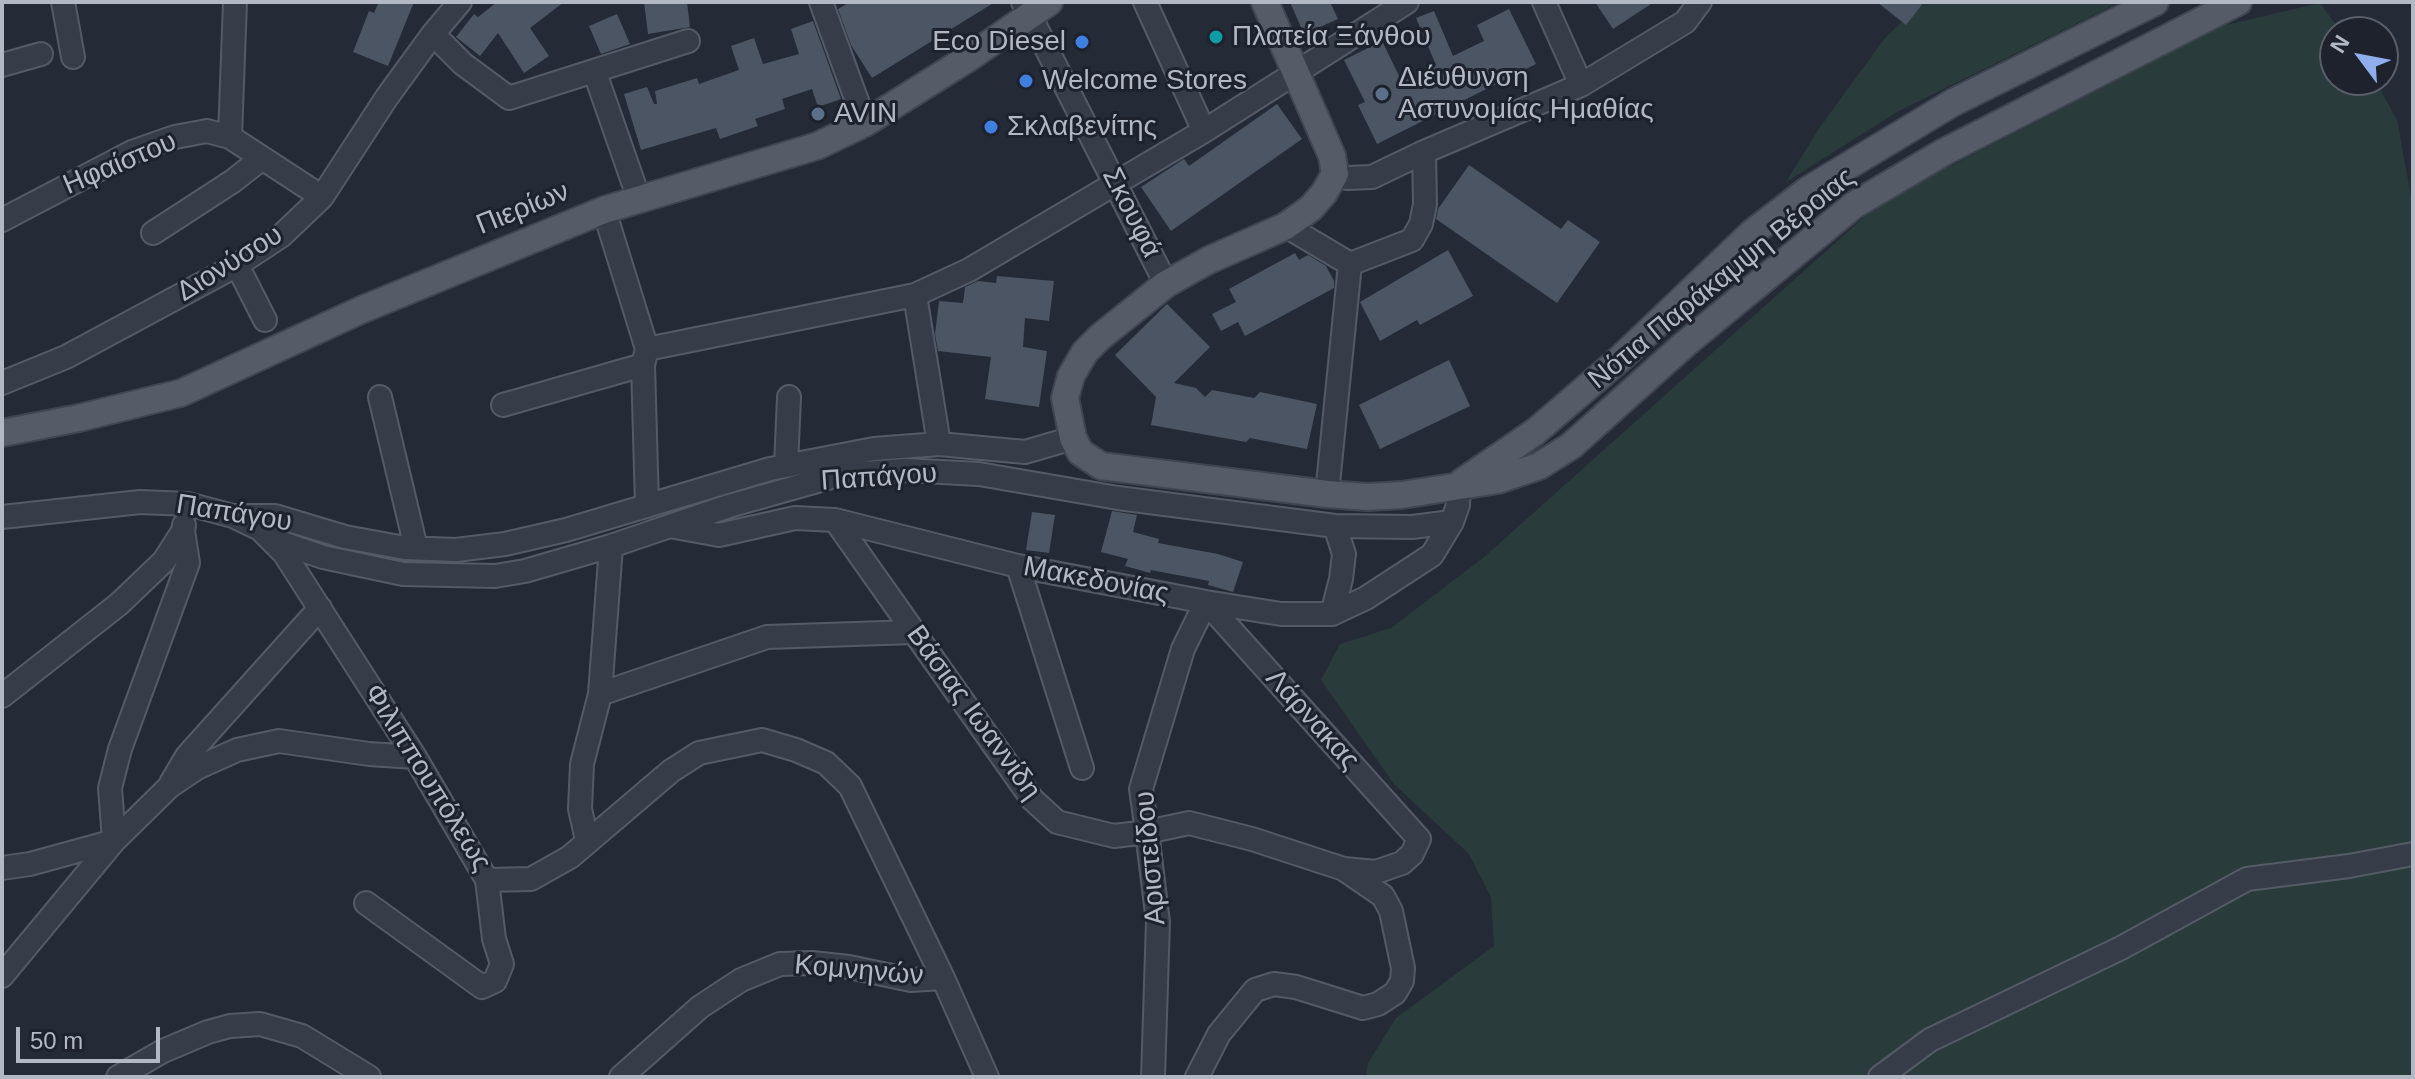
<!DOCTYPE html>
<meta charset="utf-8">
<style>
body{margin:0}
#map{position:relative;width:2415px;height:1079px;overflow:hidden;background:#242b37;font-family:Arial,sans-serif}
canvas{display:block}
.frame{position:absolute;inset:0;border:4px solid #b2b8c4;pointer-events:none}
.north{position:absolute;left:2319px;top:16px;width:80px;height:80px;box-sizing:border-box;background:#1d222d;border:2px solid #595e69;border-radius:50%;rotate:302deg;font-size:22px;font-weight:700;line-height:32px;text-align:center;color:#b2b8c4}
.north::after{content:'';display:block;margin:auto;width:28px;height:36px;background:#8faeec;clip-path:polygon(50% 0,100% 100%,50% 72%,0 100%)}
.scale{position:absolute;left:16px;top:1027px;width:144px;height:36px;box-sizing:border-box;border:4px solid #b2b8c4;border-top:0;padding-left:10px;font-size:24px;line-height:28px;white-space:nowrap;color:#b2b8c4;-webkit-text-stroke:6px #1d222d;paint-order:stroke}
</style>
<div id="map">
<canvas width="2415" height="1079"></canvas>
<div class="frame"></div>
<div class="north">N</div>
<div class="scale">50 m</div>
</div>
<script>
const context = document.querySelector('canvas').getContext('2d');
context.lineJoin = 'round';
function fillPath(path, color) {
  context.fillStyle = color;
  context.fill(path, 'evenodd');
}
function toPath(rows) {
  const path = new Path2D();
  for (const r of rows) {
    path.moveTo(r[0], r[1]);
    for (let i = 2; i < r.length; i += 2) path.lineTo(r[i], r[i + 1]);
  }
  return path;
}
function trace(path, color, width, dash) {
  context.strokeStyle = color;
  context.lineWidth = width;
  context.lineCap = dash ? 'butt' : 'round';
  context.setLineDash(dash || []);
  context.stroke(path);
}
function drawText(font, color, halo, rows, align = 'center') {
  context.font = font + ' Arial,sans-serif';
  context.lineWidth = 6;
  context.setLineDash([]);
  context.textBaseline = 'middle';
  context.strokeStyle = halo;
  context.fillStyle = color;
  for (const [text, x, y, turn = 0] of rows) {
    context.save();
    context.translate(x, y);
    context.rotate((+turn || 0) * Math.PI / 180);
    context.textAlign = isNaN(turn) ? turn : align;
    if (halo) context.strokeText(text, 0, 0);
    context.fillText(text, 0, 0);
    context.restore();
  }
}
fillPath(toPath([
 [1922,2,2120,2,1897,112,1786,182,1820,127,1885,38],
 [2320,3,2341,32,2335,32,2335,80,2375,80,2397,120,2413,207,2413,1077,1366,1077,1368,1063,1396,1018,1494,946,1491,897,1469,854,1394,784,1321,680,1340,644,1391,628,1483,558,1881,202,2222,26]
]), '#2a3b3c');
fillPath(toPath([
 [379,2,414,2,388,66,353,52,369,11,374,13],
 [497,2,564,2,530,28,549,56,524,73,498,33,480,56,456,37,474,14,478,17],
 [644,2,687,2,690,27,648,34],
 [850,2,995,2,872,78,851,45,838,9],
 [1290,2,1330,2,1338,19,1304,34],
 [1595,2,1654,2,1613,29],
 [1877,2,1924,2,1906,25],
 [1509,9,1536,64,1377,144,1358,105,1365,102,1344,60,1382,41,1402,82,1436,65,1416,18,1434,11,1453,56,1484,41,1477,25],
 [617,14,630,44,601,54,589,26],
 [813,21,841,99,818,107,812,89,782,99,785,109,755,119,758,126,720,139,716,128,641,150,624,94,647,87,654,104,657,104,655,91,697,78,699,84,739,70,731,46,754,38,763,64,799,54,791,29],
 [1277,104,1302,139,1171,231,1141,187,1184,159,1189,166],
 [1469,165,1561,229,1568,220,1600,242,1557,303,1436,219,1438,209],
 [1448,250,1473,296,1420,325,1417,320,1380,341,1360,302],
 [1295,253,1299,260,1308,255,1326,266,1334,281,1334,288,1245,336,1238,322,1221,331,1212,314,1236,302,1229,289],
 [997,276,1054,281,1049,321,1025,318,1023,347,1047,351,1039,407,985,399,991,357,938,351,935,334,939,301,963,303,965,287,978,281,996,283],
 [1167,304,1210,347,1174,383,1196,388,1205,397,1212,390,1254,398,1260,392,1317,404,1307,449,1250,438,1246,442,1151,425,1156,397,1115,355],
 [1449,360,1470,406,1380,449,1359,405],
 [1112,511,1137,515,1133,532,1159,539,1158,543,1218,554,1243,562,1233,592,1208,585,1209,581,1151,570,1150,573,1125,566,1128,559,1101,552],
 [1032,512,1055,515,1049,553,1026,550]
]), '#4c5563');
const minor = toPath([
 [63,2,73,57],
 [821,2,865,123],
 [1023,2,1166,284],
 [1145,2,1204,131],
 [1544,2,1581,85],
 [433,34,463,64,509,98,688,41],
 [2,65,41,54],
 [595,73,639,199],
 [230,137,235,2],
 [1335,174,1347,178,1372,177,1424,152,1581,85,1685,22,1700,2],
 [604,210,647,349,643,365,647,506],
 [2,220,132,152,175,137,207,131,230,137,322,197],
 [1286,226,1350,264],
 [153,233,233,181,261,159],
 [1350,264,1412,240,1421,224,1425,204,1424,152],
 [237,265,265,320],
 [915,295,939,444],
 [647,349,915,295,969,270,1204,131,1407,2],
 [2,383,66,357,237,265,281,236,322,197,387,97,433,34,460,2],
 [380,397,416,548],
 [503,405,643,365],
 [786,466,789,397],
 [1327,494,1350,264],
 [233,516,260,529,284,553,415,757,487,880,531,879,570,857,671,771,699,753,762,740,796,750,826,763,850,786,943,978,987,1077],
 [2,517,140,502,188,504,233,516,275,516,345,537,405,548,456,550,505,544,566,530,770,469,874,449,939,444,1025,452,1073,438],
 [835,520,1032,799,1057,822,1114,836,1147,832,1189,823,1252,839,1344,869,1376,872,1402,863,1412,854,1419,839,1206,602,1183,649,1141,789,1147,832,1158,922,1153,1077],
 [675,527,719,535,795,518,835,520,1018,566,1206,602,1281,614,1332,614,1366,598,1432,555,1452,522,1458,505,1459,485],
 [273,540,323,557,403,574,495,576,525,571,611,546,729,506,839,475,904,470,979,474,1118,498,1335,526,1412,527,1452,522],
 [1018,566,1082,768],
 [1332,614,1341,579,1344,554,1335,526],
 [600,694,767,637,913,632],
 [2,696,119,604,164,561,183,531,184,525],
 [171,783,187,756,320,608],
 [587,840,580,809,582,764,600,694,611,546],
 [2,868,30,864,114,841,110,788,120,749,188,563,183,531],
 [366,903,482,987,495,981,502,964,494,939,487,880],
 [2,976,114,841,170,786,197,768,237,750,279,741,369,754,415,757],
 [118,1077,163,1051,208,1032,230,1026,260,1024,302,1036,369,1077],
 [621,1077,700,1007,741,980,780,964,812,963,849,967,911,980,943,978],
 [1197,1077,1219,1034,1255,990,1274,984,1296,987,1363,1008,1378,1004,1395,993,1402,981,1403,968,1391,911,1383,896,1345,870],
 [1880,1077,1930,1040,2121,948,2247,879,2349,866,2413,854]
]);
const major = toPath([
 [1265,2,1332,156,1335,174,1324,193,1311,208,1286,226,1209,260,1166,284,1100,337,1085,352,1071,376,1065,398,1073,438,1080,452,1101,466,1327,494,1367,497,1402,495,1498,480,1539,466,1571,446,1685,344,1854,205,1944,152,2238,2],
 [2,433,79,418,181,393,361,310,604,210,817,146,865,123,970,57,1049,2],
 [1462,482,1535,432,1621,358,1752,233,1808,190,1954,102,2155,2]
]);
trace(minor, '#555b66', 26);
trace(major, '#404651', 30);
trace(minor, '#373d48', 22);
trace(major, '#555c68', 26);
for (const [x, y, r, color] of [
 [1216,37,8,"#0f9aa8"],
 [1082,42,8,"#3f7fe0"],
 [1026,81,8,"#3f7fe0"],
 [1382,94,8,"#5c6f8a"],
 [818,114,8,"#5c6f8a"],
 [991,127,8,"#3f7fe0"]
]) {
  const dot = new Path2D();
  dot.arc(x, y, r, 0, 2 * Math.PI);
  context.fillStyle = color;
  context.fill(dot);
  trace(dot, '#1d222d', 3);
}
drawText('28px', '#b2b8c4', '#1d222d', [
 ["Πλατεία Ξάνθου",1232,37],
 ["Eco Diesel",1066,42,"right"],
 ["Διέυθυνση",1398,78],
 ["Αστυνομίας Ημαθίας",1398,110],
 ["Welcome Stores",1042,81],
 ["AVIN",834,114],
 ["Σκλαβενίτης",1007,127]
], 'left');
drawText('28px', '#b2b8c4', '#1d222d', [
 ["Ηφαίστου",120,164,-23],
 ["Πιερίων",523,209,-22],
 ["Σκουφά",1131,213,63],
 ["Διονύσου",230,264,-32],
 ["Νότια Παράκαμψη Βέροιας",1722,279,-39],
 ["Παπάγου",879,478,-4],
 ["Παπάγου",234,514,9],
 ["Μακεδονίας",1096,581,11],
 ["Βάσιας Ιωαννίδη",973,713,54],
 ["Λάρνακας",1312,720,48],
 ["Φιλιππουπόλεως",427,778,58],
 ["Αριστείδου",1151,858,-95],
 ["Κομνηνών",859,971,5]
]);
</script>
